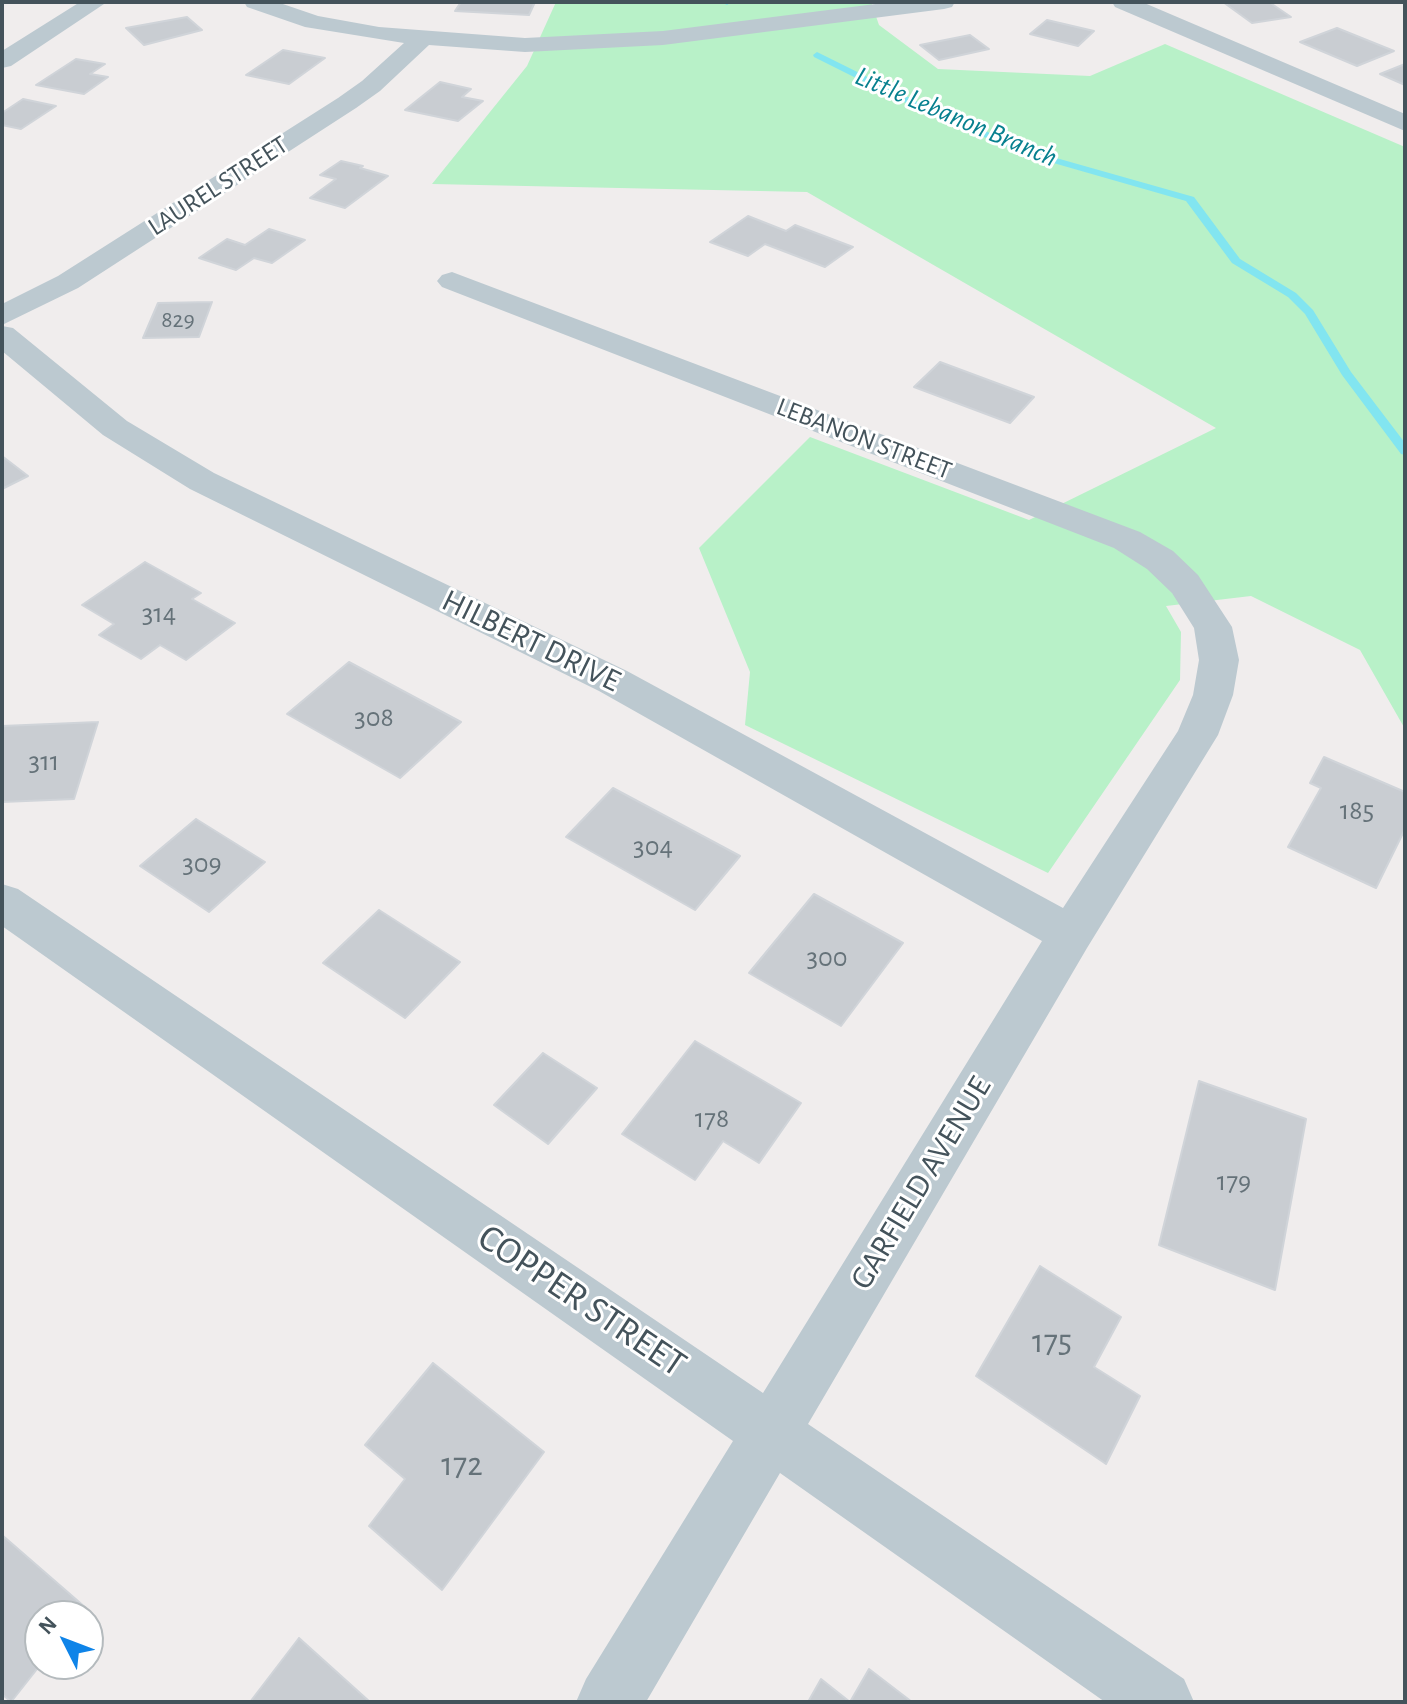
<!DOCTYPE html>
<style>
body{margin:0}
#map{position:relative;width:1407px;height:1704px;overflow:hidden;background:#f0eded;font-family:"Alegreya Sans",sans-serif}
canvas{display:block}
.frame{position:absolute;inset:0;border:4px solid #44535b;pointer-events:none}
.north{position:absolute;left:24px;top:1600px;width:80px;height:80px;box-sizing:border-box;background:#fff;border:2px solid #b4babd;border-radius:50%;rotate:312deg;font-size:22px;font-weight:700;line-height:32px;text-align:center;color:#44535b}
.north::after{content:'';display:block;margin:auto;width:28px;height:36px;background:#0f84e8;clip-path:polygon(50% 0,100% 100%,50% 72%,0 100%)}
</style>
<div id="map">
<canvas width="1407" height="1704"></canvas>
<div class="frame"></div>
<div class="north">N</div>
</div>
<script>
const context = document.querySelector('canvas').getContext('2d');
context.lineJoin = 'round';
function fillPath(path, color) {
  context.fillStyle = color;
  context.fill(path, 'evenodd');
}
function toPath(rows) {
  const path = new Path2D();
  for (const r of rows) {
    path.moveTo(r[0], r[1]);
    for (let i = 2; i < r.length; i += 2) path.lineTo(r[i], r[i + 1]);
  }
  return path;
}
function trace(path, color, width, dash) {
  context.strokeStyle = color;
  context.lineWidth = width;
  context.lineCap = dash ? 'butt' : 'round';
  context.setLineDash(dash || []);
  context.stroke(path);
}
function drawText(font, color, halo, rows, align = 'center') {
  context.font = font + ' "Alegreya Sans",sans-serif';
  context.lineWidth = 6;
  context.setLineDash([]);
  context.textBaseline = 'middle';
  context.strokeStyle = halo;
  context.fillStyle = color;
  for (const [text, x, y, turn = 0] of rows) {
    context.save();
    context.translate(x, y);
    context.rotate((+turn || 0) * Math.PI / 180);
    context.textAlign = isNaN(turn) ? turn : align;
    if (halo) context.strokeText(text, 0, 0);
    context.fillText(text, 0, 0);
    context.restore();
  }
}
fillPath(toPath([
 [556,2,871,2,879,25,938,69,1090,76,1165,44,1405,147,1405,729,1360,650,1251,596,1166,606,1181,632,1180,680,1048,873,745,725,750,672,699,548,810,437,1029,520,1216,428,807,192,432,184,527,66]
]), '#b8f1c8');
fillPath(toPath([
 [731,2,727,5,723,3,723,2,731,2],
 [817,52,926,106,1035,152,1194,197,1240,259,1296,293,1313,310,1351,372,1405,443,1405,455,1401,454,1342,375,1305,314,1288,297,1232,263,1186,201,1029,156,920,110,814,57,813,55,817,52]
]), '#82e5f0');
const building = toPath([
 [461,2,535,2,529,15,455,11,461,2],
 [1223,2,1269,2,1291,17,1252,23,1223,2],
 [187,17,202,30,144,45,126,28,187,17],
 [1047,20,1094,31,1078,46,1030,34,1047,20],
 [1337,28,1394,51,1357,66,1300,42,1337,28],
 [970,35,989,49,939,60,920,45,970,35],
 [283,50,325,58,289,84,246,75,283,50],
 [76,59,105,64,90,74,108,77,84,94,36,85,76,59],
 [1405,64,1405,85,1380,74,1405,64],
 [440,82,471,89,462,97,483,101,458,121,405,110,440,82],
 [23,99,56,106,21,129,2,125,2,113,23,99],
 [341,161,363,166,360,168,388,176,345,208,310,198,336,179,320,175,341,161],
 [748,216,786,231,795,225,853,247,825,267,765,244,748,256,710,242,748,216],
 [269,229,305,240,272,263,254,258,236,270,199,258,227,239,245,245,269,229],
 [212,302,199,337,143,338,158,303,212,302],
 [940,362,1034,397,1010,423,914,387,940,362],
 [2,456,28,476,2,489,2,456],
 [145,562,201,593,192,599,235,623,186,660,160,645,141,659,99,635,114,624,82,605,145,562],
 [349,662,461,722,400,778,287,714,349,662],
 [98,722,74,799,2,802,2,726,98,722],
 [1324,757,1405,792,1405,829,1376,888,1288,847,1321,788,1310,783,1324,757],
 [613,788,740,856,695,910,566,837,613,788],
 [196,819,265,862,209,912,140,866,196,819],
 [814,894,903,943,841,1026,749,973,814,894],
 [379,910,460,962,405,1018,323,963,379,910],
 [695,1041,801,1103,759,1163,723,1141,695,1180,622,1134,695,1041],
 [543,1053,597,1088,548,1144,494,1105,543,1053],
 [1199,1081,1306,1119,1275,1290,1159,1245,1199,1081],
 [1040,1266,1121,1317,1094,1367,1140,1396,1106,1464,976,1376,1040,1266],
 [433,1363,544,1452,442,1590,369,1526,405,1479,365,1445,433,1363],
 [2,1535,86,1608,80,1616,40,1616,41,1664,11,1702,2,1694,2,1535],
 [299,1638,370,1702,250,1702,299,1638],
 [869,1669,912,1702,808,1702,821,1679,850,1702,869,1669]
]);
fillPath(building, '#c9cdd2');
trace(building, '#d0d4d9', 2);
fillPath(toPath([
 [80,2,107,2,11,66,2,68,2,51,80,2],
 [244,2,277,2,318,16,379,27,525,38,663,31,891,2,955,2,952,7,944,9,663,45,525,52,429,45,380,91,356,108,78,288,2,325,2,304,58,276,338,98,362,81,404,43,305,27,247,7,244,2],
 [1112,2,1142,2,1405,114,1405,131,1115,7,1112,2],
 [452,272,1140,532,1173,551,1198,575,1232,627,1239,660,1233,695,1218,735,1087,948,808,1424,1184,1679,1194,1702,1105,1702,780,1473,646,1702,576,1702,586,1679,733,1441,2,926,2,884,18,889,763,1393,1042,941,599,691,190,489,103,435,2,351,2,326,13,328,127,421,214,473,627,671,1063,908,1178,731,1193,695,1199,660,1194,628,1172,593,1147,569,1114,548,442,287,437,281,442,275,452,272]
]), '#bcc9d0');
drawText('24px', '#657279', null, [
 ["829",178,320]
]);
drawText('26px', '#44535b', '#fff', [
 ["LAUREL STREET",218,186,-33],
 ["LEBANON STREET",864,439,21]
]);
drawText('italic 28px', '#07808f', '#fff', [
 ["Little Lebanon Branch",956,117,23]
]);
drawText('28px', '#657279', null, [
 ["314",159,614],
 ["308",374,718],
 ["311",44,762],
 ["185",1357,811],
 ["304",653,847],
 ["309",202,864],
 ["300",827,958],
 ["178",712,1119],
 ["179",1234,1182]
]);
drawText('32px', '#44535b', '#fff', [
 ["HILBERT DRIVE",531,641,26],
 ["GARFIELD AVENUE",921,1183,-59]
]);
drawText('34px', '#657279', null, [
 ["175",1052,1342],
 ["172",462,1465]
]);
drawText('38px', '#44535b', '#fff', [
 ["COPPER STREET",582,1301,34]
]);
</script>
